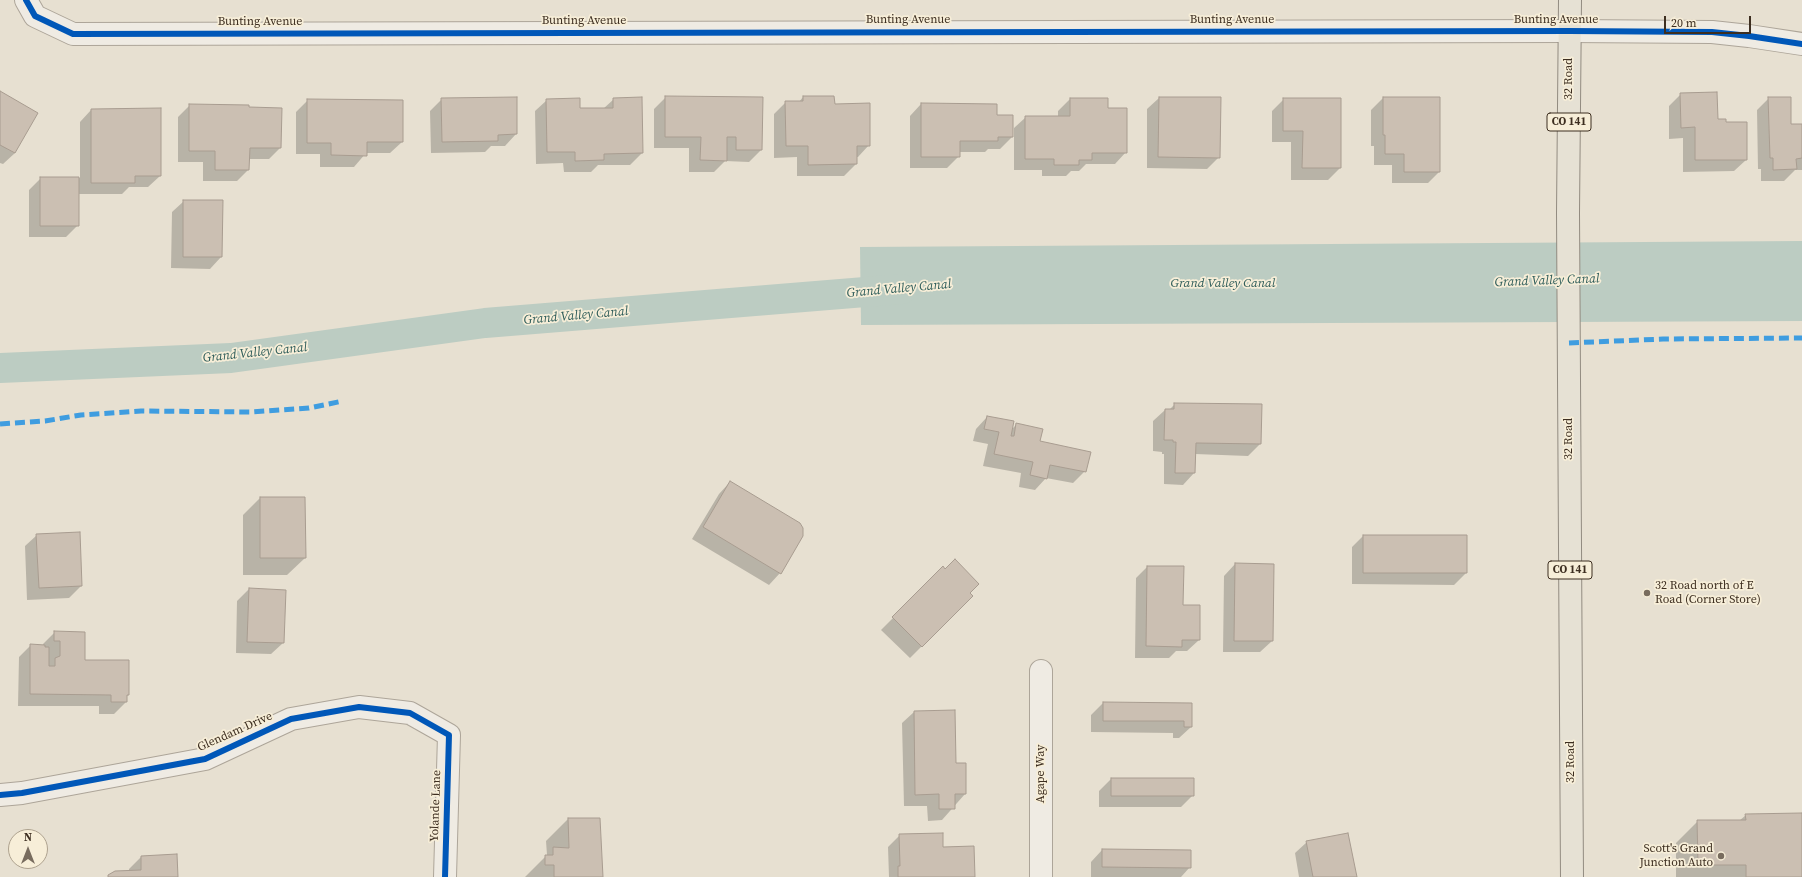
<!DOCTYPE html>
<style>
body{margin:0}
#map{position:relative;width:1802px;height:877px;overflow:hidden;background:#e7e0d1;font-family:"Source Serif 4",serif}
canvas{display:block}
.north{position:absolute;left:8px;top:829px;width:40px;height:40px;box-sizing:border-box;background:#f7eed8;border:1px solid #ada18e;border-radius:50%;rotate:0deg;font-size:11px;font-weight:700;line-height:16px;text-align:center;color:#3d2e20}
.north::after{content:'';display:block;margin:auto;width:14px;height:18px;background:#786c5e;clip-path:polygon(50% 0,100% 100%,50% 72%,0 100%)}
.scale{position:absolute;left:1664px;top:16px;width:87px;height:18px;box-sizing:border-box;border:2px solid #3d2e20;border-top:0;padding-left:5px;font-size:12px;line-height:14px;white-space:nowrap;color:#3d2e20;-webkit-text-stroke:3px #f7eed8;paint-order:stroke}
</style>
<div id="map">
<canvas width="1802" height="877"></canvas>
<div class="north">N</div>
<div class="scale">20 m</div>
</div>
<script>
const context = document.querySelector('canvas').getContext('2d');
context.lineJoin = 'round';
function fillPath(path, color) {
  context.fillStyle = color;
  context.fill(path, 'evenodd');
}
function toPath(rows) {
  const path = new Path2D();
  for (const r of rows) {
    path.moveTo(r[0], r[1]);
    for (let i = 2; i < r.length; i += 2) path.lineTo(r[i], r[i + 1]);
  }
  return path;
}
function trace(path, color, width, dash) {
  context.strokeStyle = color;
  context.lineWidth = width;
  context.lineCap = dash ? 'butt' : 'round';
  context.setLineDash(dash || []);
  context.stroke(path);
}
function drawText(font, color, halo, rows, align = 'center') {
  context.font = font + ' "Source Serif 4",serif';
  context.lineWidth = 3.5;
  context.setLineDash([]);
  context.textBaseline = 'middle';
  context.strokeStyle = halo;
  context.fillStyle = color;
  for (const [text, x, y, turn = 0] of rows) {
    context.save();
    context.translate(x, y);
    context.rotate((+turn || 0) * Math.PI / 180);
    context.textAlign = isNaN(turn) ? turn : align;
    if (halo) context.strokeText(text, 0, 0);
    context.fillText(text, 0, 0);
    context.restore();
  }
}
fillPath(toPath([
 [1802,241,1802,321,861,325,860,247]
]), '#bcccc2');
fillPath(toPath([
 [0,92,15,153,3,164,0,163],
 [1681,94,1717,120,1725,123,1746,160,1734,171,1683,172,1683,138,1669,139,1669,106],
 [666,97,761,150,749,162,725,161,714,172,689,172,689,148,654,148,654,109],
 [803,97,834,105,869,145,858,157,856,157,856,164,844,176,797,176,797,157,774,158,774,114,786,102,799,102],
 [1159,98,1219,157,1207,169,1147,168,1147,109],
 [1383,98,1439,98,1439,172,1428,183,1392,183,1392,165,1374,165,1374,146,1371,146,1371,110],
 [1769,98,1790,125,1802,125,1802,170,1795,170,1784,181,1761,181,1761,169,1758,169,1757,110],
 [442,99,516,134,505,146,491,146,485,152,431,153,430,111],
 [614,99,642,153,630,165,598,165,591,172,564,172,563,163,536,164,535,111,547,100,579,109,603,109],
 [1070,99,1107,109,1126,152,1115,164,1086,164,1079,171,1071,171,1066,176,1042,176,1042,170,1014,170,1014,128,1026,117,1058,117,1058,111],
 [1284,99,1340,168,1328,180,1291,180,1291,142,1272,142,1272,111],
 [308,100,402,142,390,153,366,153,354,167,320,167,320,154,296,154,296,112],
 [921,104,996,116,1012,137,1000,149,988,149,985,152,959,152,959,156,947,168,910,168,910,116],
 [190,105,280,148,269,159,249,159,248,170,237,181,203,181,203,162,178,162,178,117],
 [91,110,160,176,148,187,129,187,122,194,78,194,78,225,66,237,29,237,29,190,41,178,80,178,80,122],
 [184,201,221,257,210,269,171,268,172,212],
 [1175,404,1260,444,1248,456,1195,454,1194,473,1183,485,1164,484,1164,454,1162,454,1162,452,1153,451,1153,421,1165,410,1169,410],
 [987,417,1012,429,1016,425,1085,471,1073,483,1046,478,1035,490,1019,487,1021,473,983,466,988,444,973,441,976,429],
 [730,482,780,573,769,585,692,539,719,494],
 [260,498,305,558,287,575,243,575,243,515],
 [37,535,81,586,69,598,27,600,25,546],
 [1363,536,1466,573,1454,585,1352,584,1352,547],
 [1235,564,1272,641,1260,652,1223,652,1224,576],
 [1147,567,1182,606,1199,640,1187,651,1176,651,1169,658,1135,658,1136,578],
 [943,568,972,596,910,658,881,630],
 [249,589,283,643,271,654,236,653,237,601],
 [55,632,84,661,128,695,126,697,126,702,114,714,99,714,99,706,18,706,19,657,31,645,43,646,43,644],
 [1103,703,1191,704,1191,727,1179,738,1173,738,1173,733,1091,732,1091,715],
 [914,712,955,764,965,794,942,820,928,821,927,806,904,806,902,723],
 [1111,779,1193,779,1193,795,1181,807,1099,807,1099,791],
 [1802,814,1802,877,1676,877,1676,843,1698,821,1739,821,1746,815],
 [568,819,602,877,525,877,547,855,546,841],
 [900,835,974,877,889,877,888,847],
 [1307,842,1356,877,1299,877,1295,853],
 [1102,850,1190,867,1181,877,1091,877,1091,862],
 [141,857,177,877,108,877,129,872,129,869]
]), '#0003');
trace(toPath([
 [0,368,231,358,485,323,902,289]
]), '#bcccc2', 30);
const building = toPath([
 [0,91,38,113,15,153,0,145,0,91],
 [1717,92,1718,119,1726,119,1726,122,1747,122,1747,160,1695,160,1695,127,1681,128,1680,93,1717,92],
 [665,96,763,97,762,150,736,150,736,137,727,137,727,161,700,160,701,137,665,137,665,96],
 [803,96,834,96,835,104,870,103,870,146,857,146,857,164,808,165,808,146,786,146,785,101,803,101,803,96],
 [517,97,517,134,498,135,498,141,442,142,441,98,517,97],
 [642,97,643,153,604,154,604,160,575,161,575,152,547,152,546,99,580,98,580,108,613,108,613,98,642,97],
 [1159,97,1221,97,1220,158,1158,157,1159,97],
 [1383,97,1440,97,1440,172,1404,172,1404,154,1385,154,1385,135,1383,135,1383,97],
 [1768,97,1791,97,1791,124,1802,124,1802,158,1796,159,1797,169,1773,170,1773,158,1770,158,1768,97],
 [1070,98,1108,98,1108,108,1127,108,1127,153,1092,153,1092,160,1079,160,1079,165,1054,165,1054,159,1025,159,1025,116,1070,116,1070,98],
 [1283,98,1341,98,1341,168,1302,168,1303,131,1283,131,1283,98],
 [307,99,403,100,403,142,367,142,367,156,331,155,331,143,307,143,307,99],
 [921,103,997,104,997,115,1013,115,1013,137,998,137,998,141,960,141,960,157,921,157,921,103],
 [189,104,249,105,249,107,282,108,281,148,250,148,249,170,215,170,215,151,189,151,189,104],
 [161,108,161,176,135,176,135,183,91,183,91,109,161,108],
 [40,177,79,177,79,226,40,226,40,177],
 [183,200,223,200,222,257,183,257,183,200],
 [1174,403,1262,404,1261,444,1196,443,1195,473,1175,473,1176,442,1173,442,1173,440,1164,440,1165,409,1174,409,1174,403],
 [987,416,1014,421,1011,436,1014,436,1016,423,1043,429,1040,441,1091,452,1086,472,1050,465,1047,479,1030,475,1033,462,994,454,999,432,984,429,987,416],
 [730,481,800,523,803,528,803,536,781,574,703,527,730,481],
 [260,497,305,497,306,558,260,558,260,497],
 [80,532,82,586,39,588,36,534,80,532],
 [1363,535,1467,535,1467,573,1363,573,1363,535],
 [955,559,979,584,970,593,973,596,922,647,892,617,943,566,945,569,955,559],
 [1235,563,1274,564,1273,641,1234,641,1235,563],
 [1147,566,1184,566,1183,605,1200,605,1200,640,1182,640,1182,647,1146,646,1147,566],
 [249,588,286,590,284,643,247,642,249,588],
 [54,631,85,632,85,660,129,660,129,695,127,695,127,702,111,702,111,695,30,694,30,644,45,645,45,647,49,647,49,666,55,666,55,658,60,656,60,641,54,641,54,631],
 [1103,702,1192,703,1192,727,1184,727,1184,721,1103,721,1103,702],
 [955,710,956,763,966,763,966,794,955,794,955,809,939,809,939,794,915,795,914,711,955,710],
 [1111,778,1194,778,1194,796,1111,796,1111,778],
 [1802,813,1802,877,1746,877,1746,865,1698,865,1697,820,1746,820,1745,814,1802,813],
 [568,818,600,818,603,877,554,877,554,865,545,865,545,855,553,855,553,847,569,848,568,818],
 [943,833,943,847,974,846,975,877,898,877,898,866,900,866,899,834,943,833],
 [1348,833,1357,877,1313,877,1306,841,1348,833],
 [1102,849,1191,850,1191,868,1102,867,1102,849],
 [177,854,178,877,108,877,108,875,115,871,141,870,141,856,177,854]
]);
fillPath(building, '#cbbfb2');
trace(building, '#a89c90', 1);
const minor = toPath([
 [26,0,35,16,73,34,1569,31,1712,32,1749,36,1802,44],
 [1041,671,1041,877],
 [0,795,22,793,205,759,291,719,359,707,410,713,449,735,445,877]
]);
const primary = toPath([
 [1570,0,1568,213,1572,877]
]);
trace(minor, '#ada599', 24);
trace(primary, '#928b80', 24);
trace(minor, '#efebe3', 22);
trace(primary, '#e6e1d4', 22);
trace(toPath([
 [1569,343,1663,339,1802,338],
 [0,424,45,421,81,415,141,411,251,412,309,408,343,401]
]), '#3f9de0', 5, [10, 5]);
trace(toPath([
 [26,0,35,16,73,34,1569,31,1712,32,1749,36,1802,44],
 [0,795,22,793,205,759,291,719,359,707,410,713,449,735,445,877]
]), '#0057b8', 6);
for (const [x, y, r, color] of [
 [1647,593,4,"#786c5e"],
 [1721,856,4,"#786c5e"]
]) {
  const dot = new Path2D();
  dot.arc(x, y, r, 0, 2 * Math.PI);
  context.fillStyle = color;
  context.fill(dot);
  trace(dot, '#f7eed8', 1.5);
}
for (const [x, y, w] of [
 [1569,122,44],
 [1570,570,44]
]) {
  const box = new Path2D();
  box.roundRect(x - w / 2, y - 9, w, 18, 3);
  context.fillStyle = '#f7eed8';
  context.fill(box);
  trace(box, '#3d2e20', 1);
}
drawText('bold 11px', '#3d2e20', null, [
 ["CO 141",1569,122],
 ["CO 141",1570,570]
]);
drawText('12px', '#3d2e20', '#f7eed8', [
 ["Bunting Avenue",908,20],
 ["Bunting Avenue",1232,20],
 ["Bunting Avenue",1556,20],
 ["Bunting Avenue",584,21],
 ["Bunting Avenue",260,22],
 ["32 Road",1569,79,-90],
 ["32 Road",1569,439,-90],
 ["Glendam Drive",235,732,-24],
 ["32 Road",1571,762,-90],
 ["Agape Way",1041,774,-90],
 ["Yolande Lane",436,806,-88]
]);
drawText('12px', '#3d2e20', '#f7eed8', [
 ["32 Road north of E",1655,586],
 ["Road (Corner Store)",1655,600],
 ["Scott's Grand",1713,849,"right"],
 ["Junction Auto",1713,863,"right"]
], 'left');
drawText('italic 13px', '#2f5d5a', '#f7eed8', [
 ["Grand Valley Canal",1547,281,-2],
 ["Grand Valley Canal",1223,284],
 ["Grand Valley Canal",899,289,-5],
 ["Grand Valley Canal",576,316,-5],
 ["Grand Valley Canal",255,353,-6]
]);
</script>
